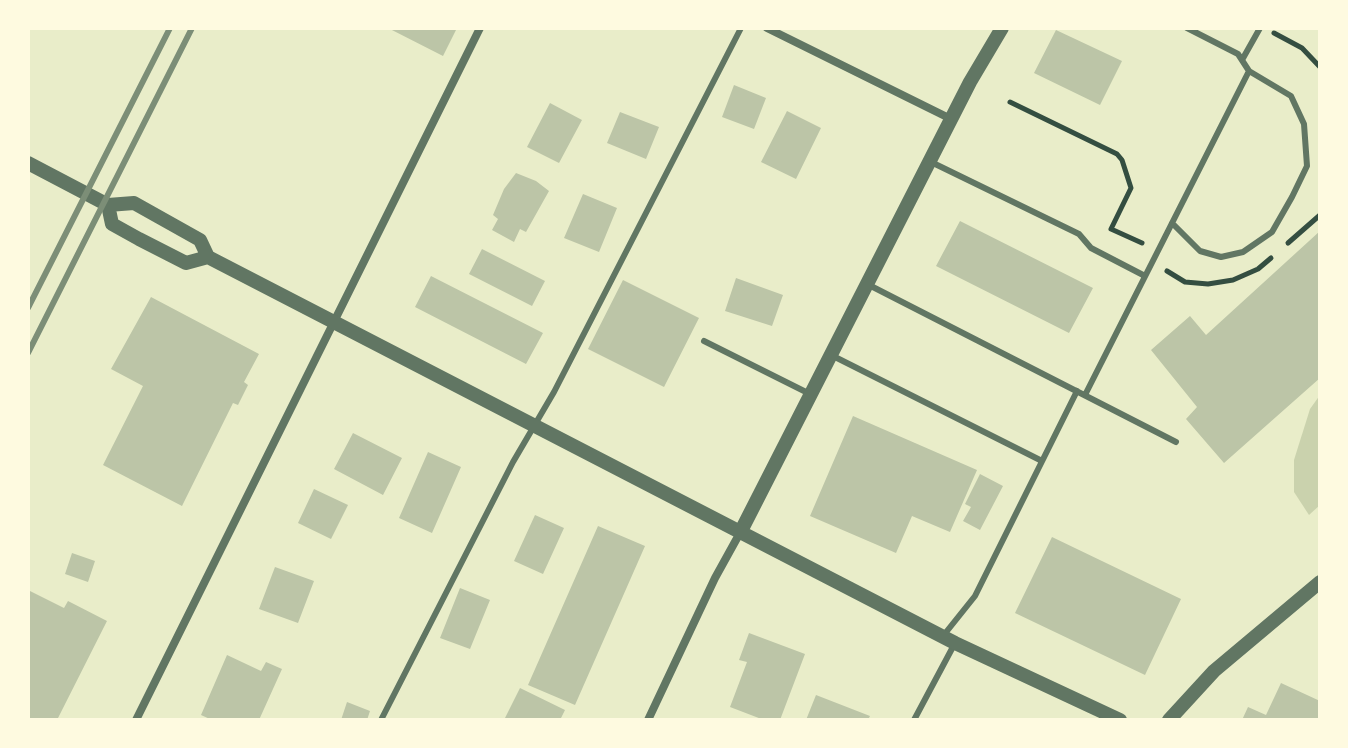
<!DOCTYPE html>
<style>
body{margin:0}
#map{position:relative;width:1348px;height:748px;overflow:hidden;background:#e9edc9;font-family:"IBM Plex Serif",serif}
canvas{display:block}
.frame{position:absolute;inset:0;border:30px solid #fefae0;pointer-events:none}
</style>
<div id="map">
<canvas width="1348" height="748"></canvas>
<div class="frame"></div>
</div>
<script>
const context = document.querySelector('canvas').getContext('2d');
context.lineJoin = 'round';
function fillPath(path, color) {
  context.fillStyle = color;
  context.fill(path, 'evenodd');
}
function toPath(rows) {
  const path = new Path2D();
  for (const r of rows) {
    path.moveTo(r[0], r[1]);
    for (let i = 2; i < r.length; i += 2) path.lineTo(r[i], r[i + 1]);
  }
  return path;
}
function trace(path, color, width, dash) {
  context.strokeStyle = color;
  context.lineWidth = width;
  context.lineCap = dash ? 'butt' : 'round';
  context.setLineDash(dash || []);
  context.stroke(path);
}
fillPath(toPath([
 [1320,395,1320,505,1309,515,1294,492,1294,460,1310,409]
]), '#cad2ad');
fillPath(toPath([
 [388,28,457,28,443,56],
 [1056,30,1122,61,1100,105,1034,73],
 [734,85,766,98,754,129,722,117],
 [550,103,582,120,559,163,527,147],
 [787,111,821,128,796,179,761,162],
 [620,112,659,127,646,159,607,143],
 [516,173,536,181,549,191,526,232,520,229,514,242,492,230,498,219,493,215,504,189],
 [583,194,617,208,599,252,564,238],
 [960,221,1093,288,1069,333,936,266],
 [1320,231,1320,378,1224,463,1186,419,1197,407,1151,350,1190,316,1206,335],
 [482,249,545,281,532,306,469,274],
 [431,276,543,333,526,364,415,307],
 [736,278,783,295,772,326,725,311],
 [623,280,699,318,664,387,588,349],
 [151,297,259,354,244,382,248,385,238,405,233,403,182,506,103,465,143,386,111,369],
 [853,416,977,470,950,532,912,516,896,553,810,516],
 [353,433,402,458,383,495,334,469],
 [428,452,461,467,432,533,399,518],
 [980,474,1003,486,980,530,963,521,971,507,965,504],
 [314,489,348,505,331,539,298,523],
 [535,515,564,528,543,574,514,561],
 [598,526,645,546,575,705,528,685],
 [1052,537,1181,599,1145,675,1015,613],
 [72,553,95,561,88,582,65,574],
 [275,567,314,581,298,623,259,609],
 [460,588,490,600,470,649,440,638],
 [28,590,64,608,68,601,107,621,57,720,28,720],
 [749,633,805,654,780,720,764,720,730,707,747,662,739,660],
 [227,655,261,671,266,662,282,669,259,720,212,720,201,715],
 [1281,683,1320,701,1320,720,1242,720,1248,707,1266,715],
 [520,688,565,710,560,720,504,720],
 [816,695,870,716,868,720,806,720],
 [347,702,370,711,367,720,341,720]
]), '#bcc5a7');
trace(toPath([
 [1274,33,1302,48,1320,67],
 [1010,102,1117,154,1122,160,1131,188,1111,229,1142,243],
 [1288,243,1320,215],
 [1167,271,1185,282,1208,284,1233,280,1258,269,1271,258]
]), '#344e41', 5);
trace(toPath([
 [1242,60,1260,28],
 [931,162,1079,234,1091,248,1145,276],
 [1172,223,1200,251,1221,257,1243,252,1272,232,1292,197,1307,166,1304,124,1291,96,1249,71],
 [867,284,1176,442],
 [704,341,810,394],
 [831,355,1042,461],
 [1085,395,1249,71,1238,54,1187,28],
 [943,636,975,596,1077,391],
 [381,720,513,462,554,392,741,28],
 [914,720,955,643]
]), '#617663', 6);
trace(toPath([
 [767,28,951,119],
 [136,720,480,28],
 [648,720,715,578,741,531]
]), '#617663', 8);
trace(toPath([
 [28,163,108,205,134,203,200,240,208,257,955,643,1120,720],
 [108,205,112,224,139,239,186,263,208,257],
 [741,531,970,82,1002,28],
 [1169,720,1214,671,1320,582]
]), '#617663', 14);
trace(toPath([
 [28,308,170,28],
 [28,353,192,28]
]), '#7c8e77', 6);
</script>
